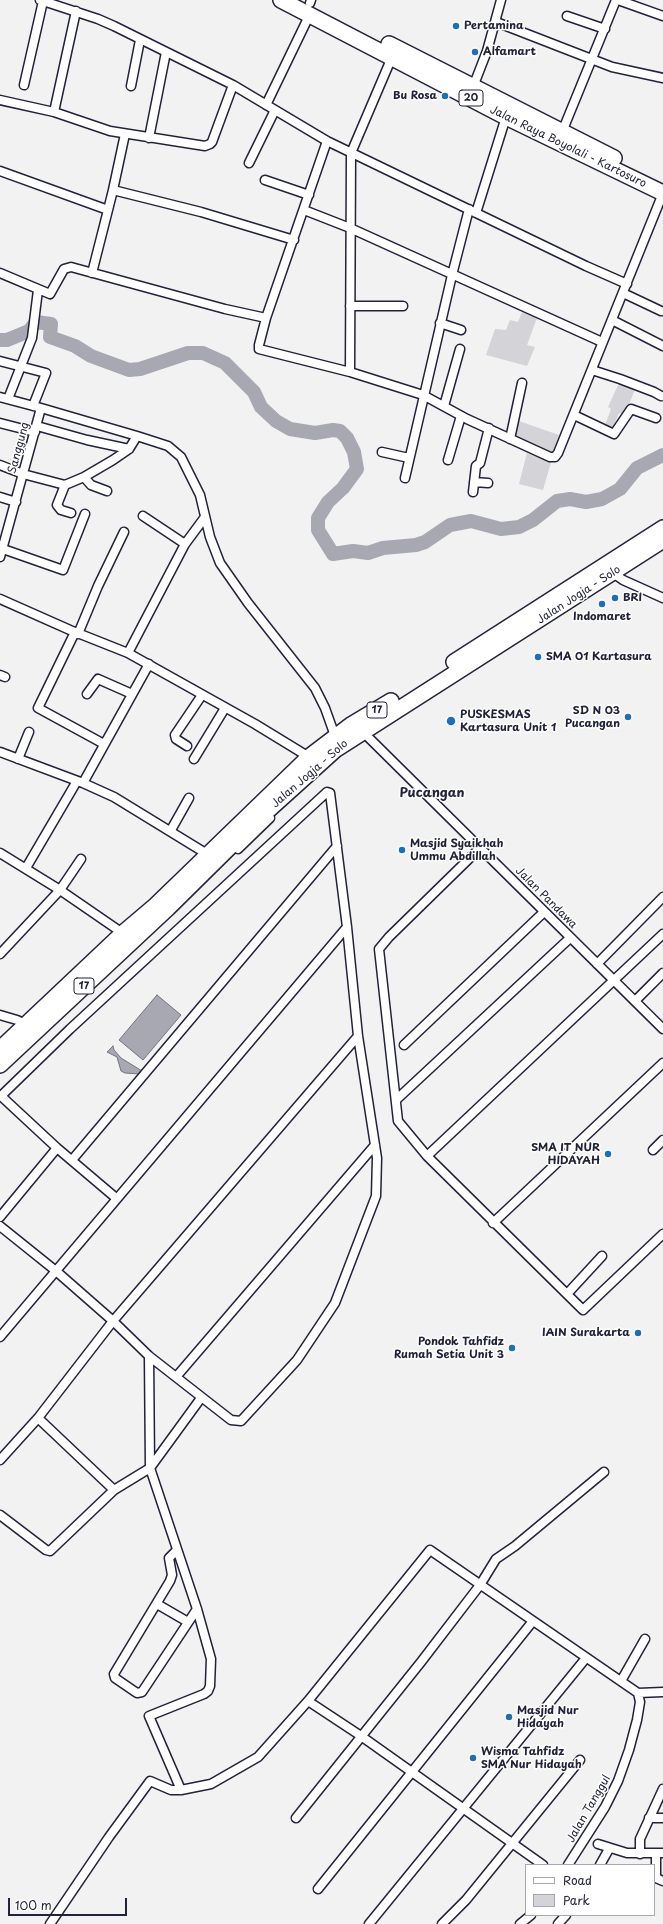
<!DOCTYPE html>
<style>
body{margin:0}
#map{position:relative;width:663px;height:1924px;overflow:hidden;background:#f2f2f3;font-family:"Playpen Sans",sans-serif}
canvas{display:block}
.legend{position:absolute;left:525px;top:1864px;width:130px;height:52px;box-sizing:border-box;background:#fff;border:1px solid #a7a7b1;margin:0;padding:5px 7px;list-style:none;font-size:12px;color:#22223b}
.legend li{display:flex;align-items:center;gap:8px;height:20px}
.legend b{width:20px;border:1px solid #a7a7b1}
.scale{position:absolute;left:8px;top:1898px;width:119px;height:18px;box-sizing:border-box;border:2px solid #22223b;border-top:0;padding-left:5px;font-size:12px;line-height:14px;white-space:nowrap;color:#22223b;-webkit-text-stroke:3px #fff;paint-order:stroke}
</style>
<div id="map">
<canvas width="663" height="1924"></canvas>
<ul class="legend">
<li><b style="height:5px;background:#fff"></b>Road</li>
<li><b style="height:11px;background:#d3d3d8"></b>Park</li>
</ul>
<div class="scale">100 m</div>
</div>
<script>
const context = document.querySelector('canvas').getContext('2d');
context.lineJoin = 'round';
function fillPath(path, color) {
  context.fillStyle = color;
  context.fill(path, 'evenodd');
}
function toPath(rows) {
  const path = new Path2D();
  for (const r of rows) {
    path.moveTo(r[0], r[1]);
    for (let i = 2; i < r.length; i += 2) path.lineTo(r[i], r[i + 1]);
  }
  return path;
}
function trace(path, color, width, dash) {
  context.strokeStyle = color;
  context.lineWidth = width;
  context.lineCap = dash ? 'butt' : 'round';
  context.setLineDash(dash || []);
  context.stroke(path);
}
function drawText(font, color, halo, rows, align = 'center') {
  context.font = font + ' "Playpen Sans",sans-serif';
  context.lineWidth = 3;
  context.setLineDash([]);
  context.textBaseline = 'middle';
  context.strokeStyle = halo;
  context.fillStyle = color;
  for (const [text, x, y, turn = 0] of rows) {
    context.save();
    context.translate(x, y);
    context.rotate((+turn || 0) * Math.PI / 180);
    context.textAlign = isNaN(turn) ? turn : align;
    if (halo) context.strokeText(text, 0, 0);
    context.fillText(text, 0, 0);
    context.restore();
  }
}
fillPath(toPath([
 [522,312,537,318,527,345,535,347,527,366,486,355,495,329,506,330,510,320,518,322],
 [620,381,635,389,625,415,619,413,613,427,605,425,611,409,608,407],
 [519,421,559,435,552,453,514,437],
 [527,453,551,462,543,490,519,484]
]), '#d3d3d8');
const water = toPath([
 [157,995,181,1015,143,1060,119,1040,157,995],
 [113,1046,114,1050,121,1058,142,1071,139,1074,125,1073,121,1071,117,1057,107,1052,113,1046]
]);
fillPath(water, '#a8a8b2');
trace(water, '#727282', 1);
trace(toPath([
 [0,340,7,340,29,331,36,322,51,324,50,337,75,346,91,356,129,370,140,369,188,353,203,353,225,363,254,392,261,407,276,421,290,429,315,433,333,430,340,431,347,438,354,452,357,469,343,488,328,502,318,518,318,530,333,554,353,551,368,553,383,548,416,545,425,542,450,525,471,521,501,529,519,527,533,520,557,501,570,499,586,502,602,499,620,489,637,468,663,455]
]), '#a8a8b2', 14);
const street = toPath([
 [40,0,98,19,114,26,233,85,327,141,586,266,627,284],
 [618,0,663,16],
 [310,3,311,0],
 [567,16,605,29],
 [496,22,612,67,663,78],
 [24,85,43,1],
 [131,86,140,40],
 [473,87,487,51,501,0],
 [0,100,54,112,110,131,205,146,210,144,212,142,233,85],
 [266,105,310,14],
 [54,112,76,11],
 [562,132,616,0],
 [149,138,166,52],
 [327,141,266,318,259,345,259,349,350,372,423,395,467,419,550,457,555,457,558,453,663,193],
 [249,163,275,110],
 [0,171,108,210,113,190,201,212,294,240],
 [265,180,309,195],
 [113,190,125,134],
 [304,210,350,228,602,342],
 [476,213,506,117],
 [0,273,50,294,64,269,71,267,225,309,266,318],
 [92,273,108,210],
 [623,293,661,311],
 [350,306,403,306],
 [612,320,663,346],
 [440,323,461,330],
 [0,361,46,373,33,406],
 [592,370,620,379,654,392,661,396],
 [350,372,351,153,392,57],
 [0,397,41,408,0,557],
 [8,399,32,338,38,290],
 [444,406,460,349],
 [574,415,614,434,631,409,656,418],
 [0,423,35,432],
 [37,426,87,440,129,449],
 [137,436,168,446,181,457,200,495,210,537,220,563,248,603,315,688,325,708,335,736],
 [510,439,522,383],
 [382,452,409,458],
 [448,460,461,416],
 [0,465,23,474,65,485,84,477,113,460,129,449,137,436,41,408],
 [84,477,91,485,107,491],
 [405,478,452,275,469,209],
 [474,482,488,483],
 [65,485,57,505,61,510,71,513],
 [473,492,476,466,480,463,489,428],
 [0,497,16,502],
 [143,516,185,544],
 [3,549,63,570,85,514],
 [613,573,623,580,663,598],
 [0,599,70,630,128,653,255,724,309,757],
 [75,632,38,708,104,744],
 [78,634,98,586,124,532],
 [128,653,185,544,205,517],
 [0,675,5,677],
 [87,694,98,679,132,694],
 [362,731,663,1029],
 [187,746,176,739,175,735,202,695],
 [0,752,83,783,114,797,207,854],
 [18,759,29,732],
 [194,759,225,708],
 [83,783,149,664],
 [171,830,189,798],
 [480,848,389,937,379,949,398,1121,427,1156,583,1310,663,1234],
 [238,849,270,818],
 [0,853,60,890,124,934],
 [26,868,77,781],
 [0,954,60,890,81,859],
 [597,964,663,897],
 [635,1001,663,973],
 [0,1015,17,1020,29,1026],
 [404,1045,544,912],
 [396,1100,570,938],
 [653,1150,663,1140],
 [427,1156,663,934],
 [72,1160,337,846],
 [0,1217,57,1148],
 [493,1223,663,1063],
 [0,1226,56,1271,113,1321,149,1356,231,1420,241,1421,297,1360,335,1303,376,1196,377,1158,358,1036,347,927,330,793,327,792,70,1029,1,1096,57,1148,116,1198],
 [567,1294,602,1256],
 [0,1337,347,927],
 [149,1356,150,1468,201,1398],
 [176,1377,375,1145],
 [38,1418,114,1490],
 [0,1460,38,1418,113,1321,358,1036],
 [0,1515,46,1550,50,1551,114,1490,150,1468,197,1609,211,1659,210,1686,208,1691,204,1694,149,1716,181,1790],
 [177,1550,169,1558,172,1575,170,1581,114,1674,115,1678,134,1691,137,1693,142,1692,197,1609],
 [157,1604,188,1622],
 [621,1681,645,1639],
 [638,1693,663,1692],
 [308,1701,361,1736,543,1865],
 [296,1818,421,1662,480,1585,496,1559,515,1546,604,1472],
 [649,1818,663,1818],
 [598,1844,627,1853,663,1853],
 [656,1853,656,1878,663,1881],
 [640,1854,640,1839,663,1789],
 [568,1865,605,1807,618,1781,629,1750,637,1720,640,1702,638,1693],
 [600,1865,609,1849],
 [318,1889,533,1621],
 [50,1924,109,1837,150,1781,171,1790,181,1790,211,1784,258,1757,308,1701,430,1550,638,1693],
 [369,1924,586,1658],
 [442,1924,466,1900,580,1760],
 [520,1924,531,1915],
 [558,1924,566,1915]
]);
const highway = toPath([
 [281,0,506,117,663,193],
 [389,44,614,158],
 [454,662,663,528],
 [0,1049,123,933,156,905,309,757,351,725,391,701],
 [0,1065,168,908,254,823,335,750,663,540]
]);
trace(street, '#22223b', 11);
trace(highway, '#22223b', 18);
trace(street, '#fff', 8);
trace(highway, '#fff', 15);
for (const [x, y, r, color] of [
 [456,26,4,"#1f6fb2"],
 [475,52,4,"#1f6fb2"],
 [445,96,4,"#1f6fb2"],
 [615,598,4,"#1f6fb2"],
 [602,604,4,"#1f6fb2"],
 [538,657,4,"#1f6fb2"],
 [628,717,4,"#1f6fb2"],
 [451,721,5,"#1f6fb2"],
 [402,850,4,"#1f6fb2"],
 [608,1154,4,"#1f6fb2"],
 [638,1333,4,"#1f6fb2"],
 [512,1348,4,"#1f6fb2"],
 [509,1717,4,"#1f6fb2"],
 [473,1758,4,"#1f6fb2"]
]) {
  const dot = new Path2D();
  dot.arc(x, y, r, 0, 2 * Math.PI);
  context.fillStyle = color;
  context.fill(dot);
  trace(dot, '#fff', 1.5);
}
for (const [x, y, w] of [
 [471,98,24],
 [377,710,20],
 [84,986,20]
]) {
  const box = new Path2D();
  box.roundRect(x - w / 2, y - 8, w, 16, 3);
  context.fillStyle = '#fff';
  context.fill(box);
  trace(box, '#22223b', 1);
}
drawText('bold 10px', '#22223b', null, [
 ["20",471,98],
 ["17",377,710],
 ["17",84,986]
]);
drawText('bold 11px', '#22223b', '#fff', [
 ["Pertamina",464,26],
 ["Alfamart",483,52],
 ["Bu Rosa",437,96,"right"],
 ["BRI",623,598],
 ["Indomaret",602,617,"center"],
 ["SMA 01 Kartasura",546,657],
 ["SD N 03",620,711,"right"],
 ["Pucangan",620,724,"right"],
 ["PUSKESMAS",460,715],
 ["Kartasura Unit 1",460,728],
 ["Masjid Syaikhah",410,844],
 ["Ummu Abdillah",410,857],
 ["SMA IT NUR",600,1148,"right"],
 ["HIDAYAH",600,1161,"right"],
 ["IAIN Surakarta",630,1333,"right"],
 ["Pondok Tahfidz",504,1342,"right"],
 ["Rumah Setia Unit 3",504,1355,"right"],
 ["Masjid Nur",517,1711],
 ["Hidayah",517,1724],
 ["Wisma Tahfidz",481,1752],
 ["SMA Nur Hidayah",481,1765]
], 'left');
drawText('11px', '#22223b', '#fff', [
 ["Jalan Raya Boyolali - Kartosuro",568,147,26],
 ["Sanggung",19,448,-75],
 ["Jalan Jogja - Solo",579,595,-33],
 ["Jalan Jogja - Solo",310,774,-41],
 ["Jalan Pandawa",546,898,45],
 ["Jalan Tanggul",589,1809,-60]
]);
drawText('bold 13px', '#22223b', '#fff', [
 ["Pucangan",432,793]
]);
</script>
